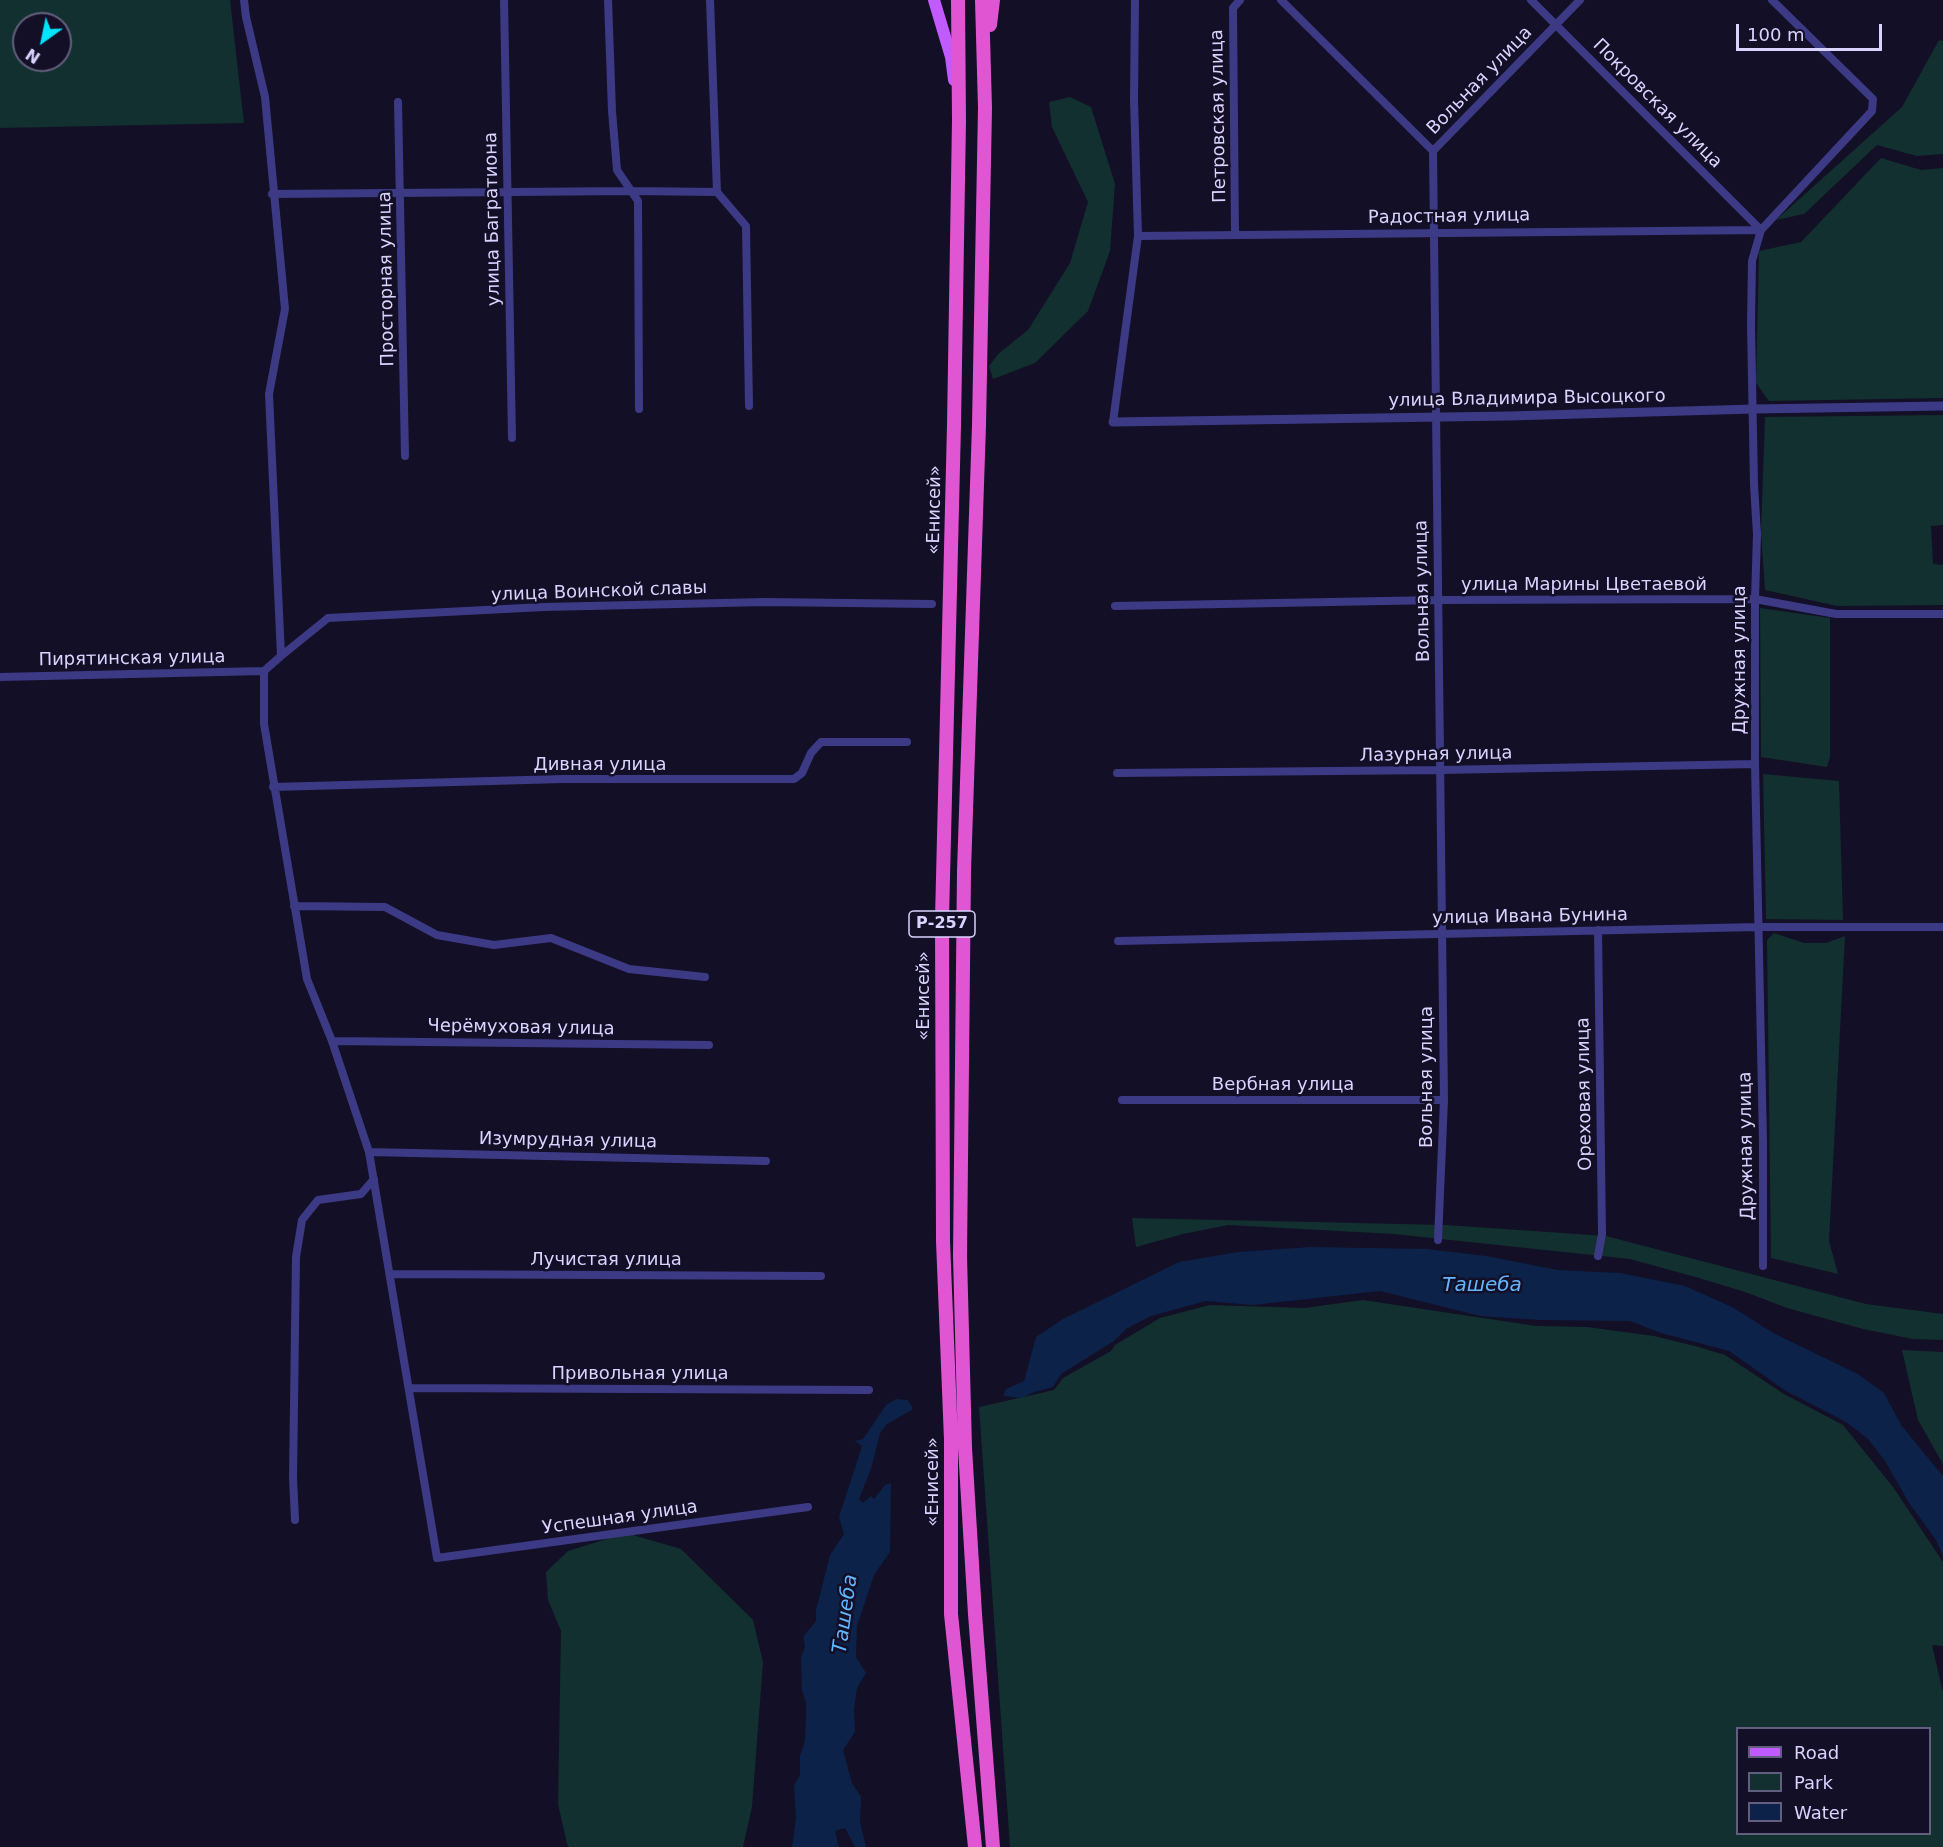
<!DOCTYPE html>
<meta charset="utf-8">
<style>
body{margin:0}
#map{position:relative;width:1943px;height:1847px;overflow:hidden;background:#130f26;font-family:"DejaVu Sans",sans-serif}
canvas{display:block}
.legend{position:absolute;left:1736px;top:1727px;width:195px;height:108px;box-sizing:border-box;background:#130f26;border:2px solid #625e7d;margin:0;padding:8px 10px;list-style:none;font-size:18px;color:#d9d4ff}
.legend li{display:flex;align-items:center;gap:12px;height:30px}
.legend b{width:30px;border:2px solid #625e7d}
.north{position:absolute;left:12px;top:12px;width:60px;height:60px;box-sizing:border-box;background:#130f26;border:2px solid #625e7d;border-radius:50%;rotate:213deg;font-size:16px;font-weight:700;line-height:24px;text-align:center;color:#d9d4ff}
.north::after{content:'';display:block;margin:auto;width:21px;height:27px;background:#00e5ff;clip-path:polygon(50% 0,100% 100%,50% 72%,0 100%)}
.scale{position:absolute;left:1736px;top:24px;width:146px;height:27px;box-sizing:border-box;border:3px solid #d9d4ff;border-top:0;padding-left:8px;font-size:18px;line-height:21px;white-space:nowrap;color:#d9d4ff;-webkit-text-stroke:4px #130f26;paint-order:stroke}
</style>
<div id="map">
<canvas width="1943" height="1847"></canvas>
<ul class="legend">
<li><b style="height:8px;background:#c25bff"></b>Road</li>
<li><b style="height:16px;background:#12302f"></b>Park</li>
<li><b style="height:16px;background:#0c2248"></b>Water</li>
</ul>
<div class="north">N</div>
<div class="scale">100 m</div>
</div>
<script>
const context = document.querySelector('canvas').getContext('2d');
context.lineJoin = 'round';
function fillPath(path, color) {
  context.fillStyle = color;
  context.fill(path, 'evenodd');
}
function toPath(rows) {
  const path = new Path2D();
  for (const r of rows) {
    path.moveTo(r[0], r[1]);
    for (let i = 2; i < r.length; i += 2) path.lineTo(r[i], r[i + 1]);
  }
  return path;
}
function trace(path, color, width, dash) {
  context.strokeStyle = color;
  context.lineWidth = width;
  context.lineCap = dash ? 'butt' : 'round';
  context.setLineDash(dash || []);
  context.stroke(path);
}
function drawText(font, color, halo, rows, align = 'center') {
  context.font = font + ' "DejaVu Sans",sans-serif';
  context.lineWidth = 5;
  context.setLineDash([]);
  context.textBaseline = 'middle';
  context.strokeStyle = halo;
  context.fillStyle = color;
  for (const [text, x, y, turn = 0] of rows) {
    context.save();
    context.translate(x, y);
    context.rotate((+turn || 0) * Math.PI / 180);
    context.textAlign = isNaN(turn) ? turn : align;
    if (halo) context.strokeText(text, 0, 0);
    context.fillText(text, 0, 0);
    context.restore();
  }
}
fillPath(toPath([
 [0,0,230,0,244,123,0,128],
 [24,24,60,24,60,60,24,60],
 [1939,40,1943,41,1943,154,1917,156,1877,145,1804,214,1776,220,1902,107],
 [1070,97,1091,107,1115,184,1110,251,1088,311,1035,363,993,379,989,366,998,354,1028,330,1070,263,1088,202,1052,127,1049,102],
 [1881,158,1921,170,1943,168,1943,398,1769,401,1756,383,1759,251,1801,242],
 [1943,415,1943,525,1931,526,1933,564,1943,565,1943,605,1837,606,1765,590,1761,533,1765,417],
 [1760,608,1830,618,1830,757,1827,767,1761,757],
 [1763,774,1839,781,1843,920,1766,919],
 [1774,933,1804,943,1826,943,1845,936,1829,1241,1838,1274,1771,1258,1767,940],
 [1132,1218,1446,1225,1606,1236,1866,1304,1943,1314,1943,1340,1913,1339,1863,1329,1787,1308,1745,1292,1699,1278,1630,1259,1394,1234,1228,1225,1183,1234,1136,1247],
 [1363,1300,1536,1326,1587,1327,1654,1336,1695,1346,1725,1355,1784,1394,1843,1425,1893,1487,1943,1562,1943,1646,1932,1645,1943,1693,1943,1847,1010,1847,979,1407,1054,1390,1063,1378,1111,1351,1115,1345,1160,1318,1210,1305,1304,1308],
 [1738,1728,1930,1728,1930,1834,1738,1834],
 [1902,1350,1943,1352,1943,1464,1918,1420],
 [626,1533,681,1549,753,1620,763,1662,752,1807,743,1847,569,1847,567,1844,558,1804,561,1631,548,1600,546,1572,568,1551]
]), '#12302f');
fillPath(toPath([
 [1311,1247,1427,1249,1486,1256,1558,1270,1620,1273,1685,1286,1732,1307,1775,1334,1858,1374,1884,1393,1901,1425,1943,1476,1943,1556,1936,1540,1909,1503,1885,1461,1868,1439,1846,1422,1786,1391,1729,1351,1661,1333,1630,1321,1540,1320,1480,1316,1380,1291,1253,1305,1206,1301,1151,1316,1126,1329,1114,1341,1061,1374,1053,1387,1034,1392,1022,1398,1003,1396,1006,1389,1024,1381,1036,1337,1063,1319,1179,1262,1238,1252],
 [896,1399,907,1400,912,1406,912,1410,887,1424,880,1433,871,1469,859,1499,863,1503,871,1496,874,1499,885,1485,891,1483,890,1552,874,1575,857,1626,856,1657,866,1673,857,1688,854,1710,855,1732,843,1750,852,1783,861,1797,860,1822,866,1847,855,1847,845,1828,835,1831,839,1847,792,1847,796,1818,794,1785,800,1775,800,1756,805,1740,806,1717,806,1702,802,1691,801,1657,805,1647,803,1637,816,1621,816,1610,830,1555,844,1534,839,1517,862,1446,855,1441,863,1439,886,1405]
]), '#0c2248');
trace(toPath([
 [244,0,246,17,265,97,285,309,269,394,281,656,264,671,264,724,307,979,332,1041,369,1152,437,1558,808,1507],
 [504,0,512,438],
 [608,0,612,111,617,170,638,201,639,409],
 [710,0,717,192,746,226,749,406],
 [1281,0,1433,151],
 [1531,0,1761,230],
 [398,102,405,456],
 [272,194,631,191,717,192],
 [1235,235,1233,8,1240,0],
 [1138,236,1761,230],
 [1113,422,1138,236,1134,99,1135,0],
 [1115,606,1438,600,1755,599,1836,614,1943,614],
 [281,656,328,618,544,607,765,602,932,604],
 [0,677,264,671],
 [1117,773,1440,770,1755,764],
 [273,787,563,779,794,779,802,773,811,753,821,742,907,742],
 [294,906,385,907,437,935,494,945,551,938,629,969,705,977],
 [1118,941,1758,927,1943,927],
 [332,1041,709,1045],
 [1122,1100,1444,1100],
 [369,1152,766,1161],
 [1438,1240,1444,1100,1433,151,1580,0],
 [1598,1256,1602,1234,1598,930],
 [1763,1266,1763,1142,1755,764,1755,599,1757,534,1754,485,1751,325,1752,261,1761,230,1872,111,1873,99,1772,0],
 [390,1274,821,1276],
 [410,1388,869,1390],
 [295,1520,293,1478,296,1257,302,1220,318,1200,361,1194,374,1179]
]), '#3d3a85', 8);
trace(toPath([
 [1113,422,1509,416,1754,409,1943,406]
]), '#3d3a85', 9);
trace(toPath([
 [934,0,951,57,954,80]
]), '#c25bff', 12);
trace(toPath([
 [958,0,959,120,954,425,942,919,943,1241,951,1440,951,1614,975,1847],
 [982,0,985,108,979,425,964,871,960,1256,965,1448,975,1614,993,1847],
 [990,25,993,0]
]), '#e055d1', 14);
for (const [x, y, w] of [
 [942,924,66]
]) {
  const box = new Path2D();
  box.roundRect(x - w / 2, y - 13, w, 26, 4.5);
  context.fillStyle = '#130f26';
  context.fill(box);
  trace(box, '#d9d4ff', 1.5);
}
drawText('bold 16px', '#d9d4ff', null, [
 ["Р-257",942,924]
]);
drawText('18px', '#d9d4ff', '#130f26', [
 ["Вольная улица",1480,81,-46],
 ["Покровская улица",1657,104,45],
 ["Петровская улица",1219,116,-91],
 ["Радостная улица",1449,217,-1],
 ["улица Багратиона",493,219,-91],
 ["Просторная улица",387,279,-91],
 ["улица Владимира Высоцкого",1527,399,-1],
 ["«Енисей»",935,510,-89],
 ["улица Марины Цветаевой",1584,585],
 ["Вольная улица",1423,591,-91],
 ["улица Воинской славы",599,592,-2],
 ["Пирятинская улица",132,659,-1],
 ["Дружная улица",1740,660,-90],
 ["Лазурная улица",1436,755,-1],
 ["Дивная улица",600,765],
 ["улица Ивана Бунина",1530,917,-1],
 ["«Енисей»",924,996,-90],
 ["Черёмуховая улица",521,1028,1],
 ["Вольная улица",1427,1077,-90],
 ["Вербная улица",1283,1085],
 ["Ореховая улица",1585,1094,-91],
 ["Изумрудная улица",568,1141,1],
 ["Дружная улица",1747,1146,-91],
 ["Лучистая улица",606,1260],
 ["Привольная улица",640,1374],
 ["«Енисей»",933,1482,-90],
 ["Успешная улица",620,1518,-8]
]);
drawText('italic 20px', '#62b6ff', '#130f26', [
 ["Ташеба",1482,1286],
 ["Ташеба",846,1614,-82]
]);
</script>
